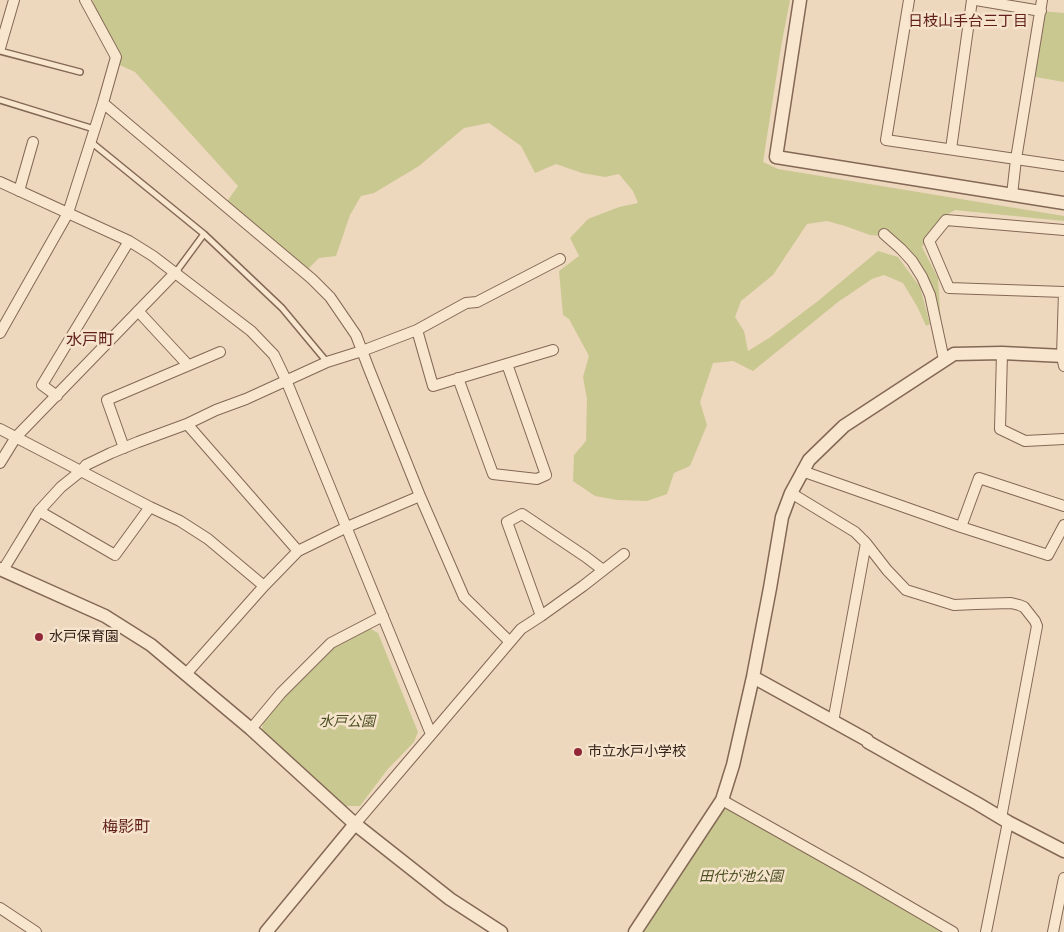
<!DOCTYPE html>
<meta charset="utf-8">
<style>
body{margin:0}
canvas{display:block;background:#edd7bd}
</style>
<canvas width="1064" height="932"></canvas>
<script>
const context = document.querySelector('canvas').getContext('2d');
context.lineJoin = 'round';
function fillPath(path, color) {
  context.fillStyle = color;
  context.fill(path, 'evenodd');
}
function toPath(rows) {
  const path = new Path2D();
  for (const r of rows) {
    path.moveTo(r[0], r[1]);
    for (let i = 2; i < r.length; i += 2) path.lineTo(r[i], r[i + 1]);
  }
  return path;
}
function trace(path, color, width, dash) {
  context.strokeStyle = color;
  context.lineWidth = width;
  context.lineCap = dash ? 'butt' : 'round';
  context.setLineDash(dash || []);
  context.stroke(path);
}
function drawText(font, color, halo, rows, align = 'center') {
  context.font = font + ' "Noto Serif","Noto Sans JP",serif';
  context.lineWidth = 5;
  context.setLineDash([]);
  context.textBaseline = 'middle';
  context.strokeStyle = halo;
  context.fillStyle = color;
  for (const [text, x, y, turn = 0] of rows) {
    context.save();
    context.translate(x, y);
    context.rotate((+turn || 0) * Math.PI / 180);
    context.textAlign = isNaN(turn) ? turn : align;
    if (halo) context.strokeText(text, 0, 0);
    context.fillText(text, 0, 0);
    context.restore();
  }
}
fillPath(toPath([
 [93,0,790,0,781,47,763,162,778,169,1064,216,1064,221,955,210,941,218,922,247,938,278,941,326,939,322,931,284,913,254,893,237,870,235,845,226,827,221,807,224,773,275,741,301,735,317,744,331,748,351,769,338,818,301,878,251,898,257,920,287,930,324,926,326,918,308,903,283,884,275,872,279,838,302,753,371,733,361,713,363,700,402,707,425,690,466,674,473,667,494,647,501,617,500,595,496,573,481,574,455,586,441,587,399,583,377,589,356,569,319,563,315,559,271,579,256,570,238,588,219,619,207,638,203,633,191,619,174,605,177,582,173,556,164,535,173,521,146,489,123,464,128,419,166,374,193,361,196,350,215,336,256,319,258,302,275,224,206,238,186,135,72,113,62,91,14],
 [1041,11,1064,13,1064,82,1030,76],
 [369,628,378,633,418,732,414,742,387,770,360,806,345,806,262,730,263,721,285,696,333,647],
 [722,804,946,932,639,932]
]), '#cac891');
const service = toPath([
 [0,51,80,72],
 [0,100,94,129],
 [91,142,204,234,282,308,327,362],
 [176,272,204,234]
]);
const minor = toPath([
 [909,0,886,140,1064,166],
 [976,0,1041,11],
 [0,48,14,0],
 [103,103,312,279,330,297,356,335,369,369,420,496,464,597,509,641],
 [951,149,972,0],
 [0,182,129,241,153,256,251,331,274,355,286,380,431,734],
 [19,191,33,142],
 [1012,195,1016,159,1042,0],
 [1064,230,946,220,929,241,949,288,1064,292],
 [884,234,901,249,912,261,922,277,930,295,944,360],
 [1064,292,1062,356,1064,366],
 [138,311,188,365],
 [417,330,433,386,553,350],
 [0,333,68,213,103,103,116,57,85,0],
 [1002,353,1000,429,1025,441,1064,439],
 [458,378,493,474,537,479,546,475,507,364],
 [57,396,42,385,129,241],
 [187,424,298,551],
 [0,429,150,507,180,521,208,539,264,586],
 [124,448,107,400,220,352],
 [0,463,16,437,176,272],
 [802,471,961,527,1048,555,1064,525],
 [791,493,855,532,866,543,887,570,906,590,954,605,976,604,1011,603,1019,605,1024,607,1035,621,1037,626,1001,818],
 [39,511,115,555,150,507],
 [961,527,979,478,1064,506],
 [3,570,39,511,61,487,81,471,86,465,111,453,138,442,187,424,216,410,246,399,327,362,362,351,417,330,466,303,477,302,560,259],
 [541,616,507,522,522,514,586,557,603,570],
 [186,674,264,586,298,551,347,527,420,496],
 [833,722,866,543],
 [251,729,281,693,331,643,383,616],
 [722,800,864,880,953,932],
 [355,824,521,629,541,616,583,586,624,554],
 [0,908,36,932],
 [986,932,1008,822],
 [1053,932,1064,878]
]);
const tertiary = toPath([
 [800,0,776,157,1064,203],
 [0,569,105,616,151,645,251,729,355,824,450,899,501,932],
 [753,677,867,740,868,742,978,804,1008,822,1064,851],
 [266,932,355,824],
 [635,932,722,800,733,765,753,677,770,588,782,517,791,493,809,460,844,426,954,354,1002,353,1064,356]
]);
trace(service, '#846856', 8);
trace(minor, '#846856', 12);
trace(tertiary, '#846856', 15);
trace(service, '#f8e6cf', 5);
trace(minor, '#f8e6cf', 10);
trace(tertiary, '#f8e6cf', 12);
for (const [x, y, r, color] of [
 [39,637,5,"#922738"],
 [578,752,5,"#922738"]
]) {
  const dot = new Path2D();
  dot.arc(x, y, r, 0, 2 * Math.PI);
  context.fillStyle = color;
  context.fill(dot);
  trace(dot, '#f5e3cc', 2);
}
drawText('14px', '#33231b', '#f5e3cc', [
 ["水戸保育園",49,637],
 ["市立水戸小学校",588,752]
], 'left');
drawText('italic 14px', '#4b5022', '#f5e3cc', [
 ["水戸公園",347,722],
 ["田代が池公園",741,877]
]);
drawText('15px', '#601f1b', '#f5e3cc', [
 ["日枝山手台三丁目",968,22]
]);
drawText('16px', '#601f1b', '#f5e3cc', [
 ["水戸町",90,340],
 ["梅影町",126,827]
]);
</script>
